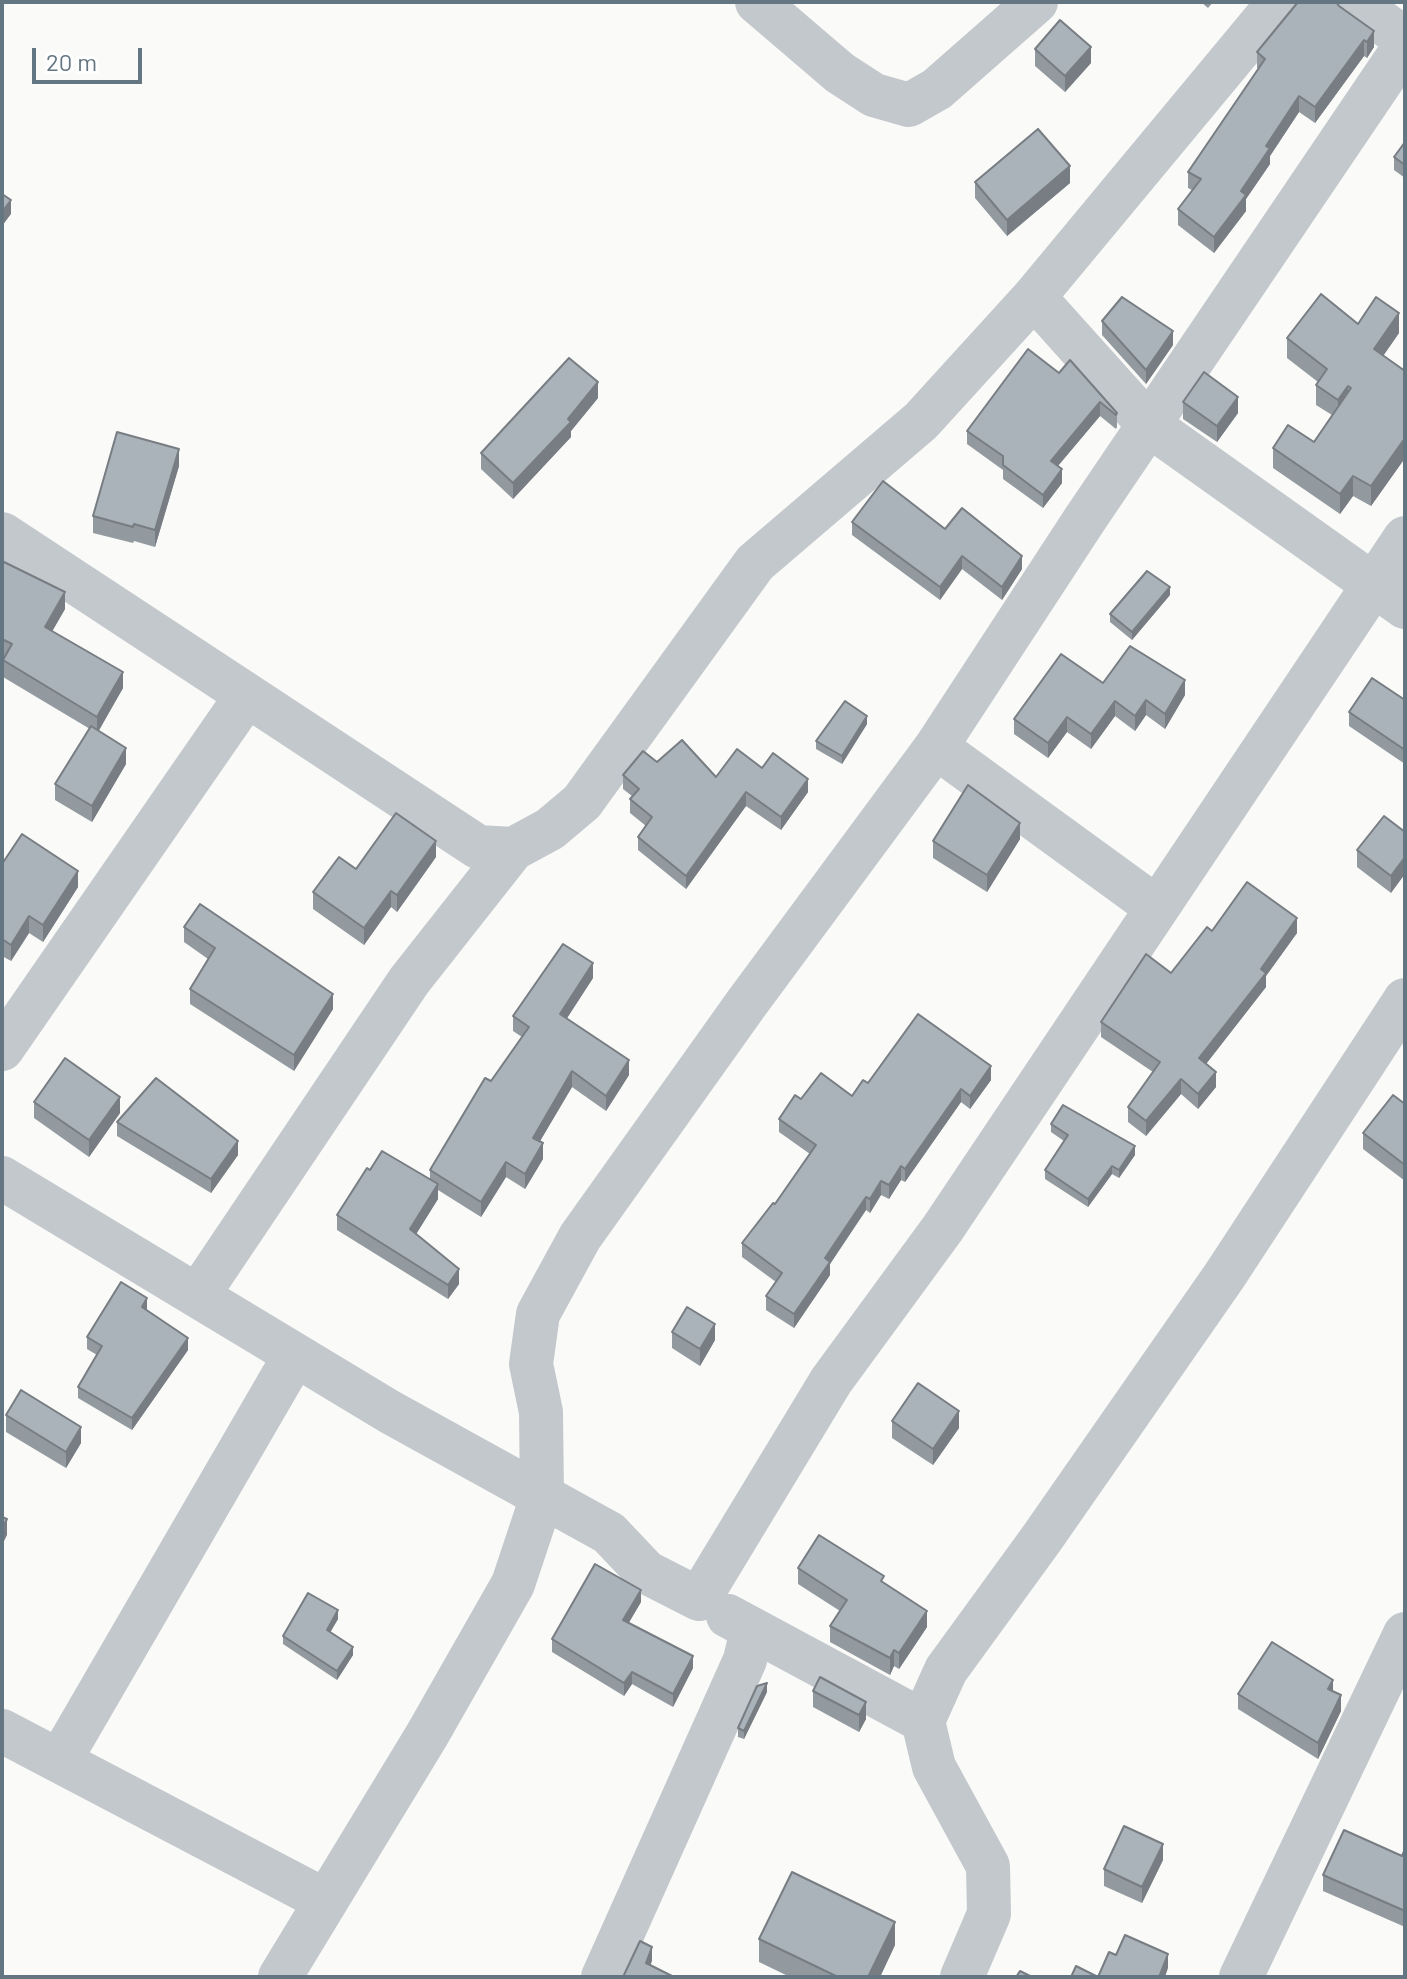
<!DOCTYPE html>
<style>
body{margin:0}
#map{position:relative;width:1407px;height:1979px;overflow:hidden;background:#fafaf8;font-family:Barlow,sans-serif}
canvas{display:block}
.frame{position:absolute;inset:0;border:4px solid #657683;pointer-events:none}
.scale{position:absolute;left:32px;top:48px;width:110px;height:36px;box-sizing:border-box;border:4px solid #657683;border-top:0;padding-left:10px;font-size:24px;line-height:28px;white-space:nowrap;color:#657683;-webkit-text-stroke:6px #fff;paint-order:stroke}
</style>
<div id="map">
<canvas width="1407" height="1979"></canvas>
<div class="frame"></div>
<div class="scale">20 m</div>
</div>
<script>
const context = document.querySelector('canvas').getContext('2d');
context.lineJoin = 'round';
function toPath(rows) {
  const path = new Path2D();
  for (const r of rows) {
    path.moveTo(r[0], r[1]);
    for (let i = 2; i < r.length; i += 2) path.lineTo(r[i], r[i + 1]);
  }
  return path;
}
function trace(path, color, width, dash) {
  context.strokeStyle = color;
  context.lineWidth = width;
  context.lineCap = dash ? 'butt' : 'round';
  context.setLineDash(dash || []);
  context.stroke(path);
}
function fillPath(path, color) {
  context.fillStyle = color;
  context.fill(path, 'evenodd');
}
trace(toPath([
 [757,2,840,73,874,95,909,105,937,89,1036,2],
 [1354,2,1405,39],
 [1034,297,1149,425,1405,607],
 [2,534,478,847,513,849,550,829,582,802,755,563,921,421,1034,297,1279,2],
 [936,747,1156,907],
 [2,1049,247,695],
 [2,1178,390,1412,609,1533,646,1572,699,1599,831,1381,943,1228,1405,538],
 [198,1295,409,981,513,849],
 [728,1616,923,1721],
 [2,1731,326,1901],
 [60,1760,295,1355],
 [280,1977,427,1735,513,1584,542,1497,541,1412,531,1364,538,1314,580,1237,746,1004,936,747,1085,519,1405,46],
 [603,1977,745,1660,752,1630],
 [962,1977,989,1914,988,1866,934,1767,923,1721,946,1670,1042,1538,1225,1275,1405,1000],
 [1241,1977,1405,1634]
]), '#c3c8cc', 44);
fillPath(toPath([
 [1201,2,1213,2,1208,8],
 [1336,2,1374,47,1367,58,1364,56,1315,123,1299,112,1270,156,1270,164,1246,199,1246,211,1214,253,1178,225,1178,209,1192,190,1188,188,1188,172,1259,69,1257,68,1257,52],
 [1035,49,1091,63,1065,92,1035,66],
 [1405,142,1405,178,1394,170,1394,157],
 [975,182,1070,183,1007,236,975,198],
 [1102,321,1173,345,1146,384,1102,335],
 [1358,324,1399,333,1383,356,1405,371,1405,458,1371,506,1353,496,1340,514,1273,468,1273,448,1314,442,1332,415,1316,405,1316,385,1318,382,1287,358,1287,338],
 [1059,373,1117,413,1117,427,1116,429,1100,416,1058,466,1062,483,1043,508,1003,479,1003,470,967,444,967,431],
 [598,398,571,431,571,437,513,499,481,469,481,453],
 [1183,402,1238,413,1217,442,1183,419],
 [179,466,155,547,134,541,133,543,93,533,93,516],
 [852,522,945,529,1022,569,1002,600,962,569,940,600,852,535],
 [2,561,65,609,52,631,123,688,98,731,126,764,92,822,55,800,55,784,90,729,3,677,3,660,4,657,2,655],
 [1170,595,1132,640,1110,622,1110,614],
 [1103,683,1185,695,1165,729,1146,715,1135,731,1115,716,1091,749,1067,732,1048,758,1014,734,1014,719],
 [1405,700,1405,764,1349,726,1349,712],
 [867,724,842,764,816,749,816,741],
 [657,762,716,777,762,768,808,792,781,830,746,806,686,889,638,850,638,837,646,826,630,813,630,799,632,796,623,789,623,775],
 [1405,832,1391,893,1357,867,1357,850],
 [1020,839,987,892,933,858,933,841],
 [436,857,397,912,391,907,364,945,313,909,313,892,356,869],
 [2,864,78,887,43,942,29,933,11,961,2,956],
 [184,927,333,1009,294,1071,190,1004,190,989,208,959,184,942],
 [1212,931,1297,933,1266,976,1266,987,1206,1064,1216,1087,1198,1109,1181,1094,1146,1136,1128,1122,1128,1107,1153,1072,1101,1037,1101,1022,1171,973],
 [593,978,567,1018,629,1075,606,1111,572,1087,540,1141,543,1159,525,1189,506,1177,481,1217,438,1190,438,1199,416,1234,459,1284,448,1299,337,1230,337,1215,370,1170,430,1179,430,1170,522,1037,513,1031,513,1016],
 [991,1080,970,1109,961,1102,905,1182,901,1180,889,1199,881,1195,870,1213,866,1210,830,1264,830,1275,794,1328,766,1310,766,1296,776,1282,742,1257,742,1243,775,1204,810,1154,779,1132,779,1119,801,1099,852,1096,868,1083],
 [34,1102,120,1113,89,1157,34,1118],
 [1405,1104,1405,1181,1363,1149,1363,1133],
 [117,1122,238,1155,211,1193,117,1136],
 [1051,1124,1135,1155,1119,1178,1112,1174,1088,1207,1045,1179,1045,1170,1064,1141,1051,1132],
 [147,1310,188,1350,132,1430,78,1398,78,1387,97,1355,87,1349,87,1337],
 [672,1332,715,1340,700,1366,672,1348],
 [6,1415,81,1443,66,1468,6,1432],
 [892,1421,959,1428,933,1465,892,1438],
 [798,1568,884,1583,927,1627,899,1669,894,1666,890,1675,830,1642,830,1626,840,1611,798,1584],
 [641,1602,628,1623,693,1668,673,1707,632,1684,624,1696,552,1652,552,1639],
 [338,1619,330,1632,353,1655,337,1680,283,1644,283,1636],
 [813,1691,866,1719,859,1732,813,1707],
 [767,1692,744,1739,738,1737,738,1728],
 [1333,1692,1341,1711,1318,1759,1238,1709,1238,1694],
 [1405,1849,1405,1927,1323,1891,1323,1875,1402,1856],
 [1163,1860,1142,1903,1104,1886,1104,1869],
 [759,1939,895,1945,880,1977,790,1977,759,1962]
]), '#929a9f');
fillPath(toPath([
 [1374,31,1374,47,1367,58,1367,42],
 [1364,40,1364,56,1315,123,1315,107],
 [1091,47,1091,63,1065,92,1065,76],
 [1299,96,1299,112,1270,156,1270,164,1246,199,1246,211,1214,253,1214,237,1266,146],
 [1070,166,1070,183,1007,236,1007,220],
 [11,200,11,214,2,226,2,212],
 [1399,313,1399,333,1374,369,1374,349],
 [1173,331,1173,345,1146,384,1146,370],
 [598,382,598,398,571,431,571,437,513,499,513,483],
 [1348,386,1348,406,1338,420,1338,400],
 [1238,397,1238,413,1217,442,1217,426],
 [1100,402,1100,416,1051,474,1051,461],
 [1405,438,1405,458,1371,506,1371,486],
 [179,449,179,466,155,547,155,530],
 [1062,469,1062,483,1043,508,1043,495],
 [1353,476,1353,496,1340,514,1340,494],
 [962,556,962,569,940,600,940,587],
 [1022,556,1022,569,1002,600,1002,587],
 [1170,587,1170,595,1132,640,1132,632],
 [65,592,65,609,45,644,45,627],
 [123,672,123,688,97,734,97,717],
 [1185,680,1185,695,1165,729,1165,714],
 [1146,700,1146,715,1135,731,1135,716],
 [1115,701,1115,716,1091,749,1091,734],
 [867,716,867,724,842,764,842,756],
 [1067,717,1067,732,1048,758,1048,743],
 [126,748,126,764,92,822,92,806],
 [808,779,808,792,781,830,781,817],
 [746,792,746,806,686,889,686,876],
 [1020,823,1020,839,987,892,987,875],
 [436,841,436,857,397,912,397,895],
 [1405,857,1405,874,1391,893,1391,876],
 [78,871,78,887,43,942,43,925],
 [391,891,391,907,364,945,364,928],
 [29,916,29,933,11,961,11,945],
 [1297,918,1297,933,1266,976,1266,987,1199,1073,1199,1058],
 [593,963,593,978,560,1029,560,1014],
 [333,994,333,1009,294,1071,294,1055],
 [629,1060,629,1075,606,1111,606,1096],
 [991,1066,991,1080,970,1109,970,1096],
 [572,1071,572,1087,533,1153,533,1138],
 [1216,1072,1216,1087,1198,1109,1198,1094],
 [1181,1079,1181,1094,1146,1136,1146,1121],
 [961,1089,961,1102,905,1182,905,1169],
 [120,1097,120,1113,89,1157,89,1140],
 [238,1141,238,1155,211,1193,211,1179],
 [543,1143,543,1159,525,1189,525,1174],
 [1135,1146,1135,1155,1119,1178,1119,1170],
 [506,1162,506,1177,481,1217,481,1202],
 [901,1166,901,1180,889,1199,889,1185],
 [1112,1166,1112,1174,1088,1207,1088,1199],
 [881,1181,881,1195,870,1213,870,1199],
 [438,1184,438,1199,410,1244,410,1229],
 [866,1197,866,1210,830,1264,830,1275,794,1328,794,1314,825,1258],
 [459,1269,459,1284,448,1299,448,1285],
 [147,1298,147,1309,142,1318,142,1307],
 [715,1324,715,1340,700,1366,700,1349],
 [188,1338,188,1350,132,1430,132,1418],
 [959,1411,959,1428,933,1465,933,1449],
 [81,1427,81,1443,66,1468,66,1452],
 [7,1519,7,1535,2,1545,2,1529],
 [641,1590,641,1602,623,1633,623,1620],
 [338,1610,338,1619,327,1638,327,1630],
 [927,1611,927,1627,899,1669,899,1653],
 [353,1647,353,1655,337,1680,337,1671],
 [894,1650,894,1666,890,1675,890,1658],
 [693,1656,693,1668,673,1707,673,1694],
 [632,1672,632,1684,624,1696,624,1683],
 [1333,1680,1333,1696,1328,1689],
 [767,1683,767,1692,744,1739,744,1731],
 [1341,1695,1341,1711,1318,1759,1318,1743],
 [866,1702,866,1719,859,1732,859,1715],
 [1163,1844,1163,1860,1142,1903,1142,1887],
 [895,1922,895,1945,880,1977,868,1977],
 [652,1947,652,1961,646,1977,646,1963],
 [1168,1954,1168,1968,1165,1977,1159,1977]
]), '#777d82');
const building = toPath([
 [1298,2,1336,2,1339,6,1374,31,1367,42,1364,40,1315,107,1299,96,1266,146,1270,148,1241,191,1246,195,1214,237,1178,209,1201,179,1188,172,1265,59,1257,52,1298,2],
 [1060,20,1091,47,1065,76,1035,49,1060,20],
 [1038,129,1070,166,1007,220,975,182,1038,129],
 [1405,142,1405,165,1394,157,1405,142],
 [2,194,11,200,2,212,2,194],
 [1321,294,1358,324,1376,297,1399,313,1374,349,1405,371,1405,438,1371,486,1353,476,1340,494,1273,448,1288,425,1314,442,1351,388,1348,386,1338,400,1316,385,1327,369,1287,338,1321,294],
 [1122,297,1173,331,1146,370,1102,321,1122,297],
 [1028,349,1059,373,1070,360,1117,413,1116,415,1100,402,1051,461,1062,469,1043,495,1003,465,1003,456,967,431,1028,349],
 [569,358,598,382,568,419,571,422,513,483,481,453,569,358],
 [1204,372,1238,397,1217,426,1183,402,1204,372],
 [117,432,179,449,155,530,134,524,133,527,93,516,117,432],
 [883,481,945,529,962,508,1022,556,1002,587,962,556,940,587,852,522,883,481],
 [2,561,65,592,45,627,123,672,97,717,3,660,12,644,2,639,2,561],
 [1147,571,1170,587,1132,632,1110,614,1147,571],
 [1130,646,1185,680,1165,714,1146,700,1135,716,1115,701,1091,734,1067,717,1048,743,1014,719,1061,654,1103,683,1130,646],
 [1372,678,1405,700,1405,750,1349,712,1372,678],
 [845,701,867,716,842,756,816,741,845,701],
 [91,726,126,748,92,806,55,784,91,726],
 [682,740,716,777,737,749,762,768,773,753,808,779,781,817,746,792,686,876,638,837,652,817,630,799,639,789,623,775,643,751,657,762,682,740],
 [968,785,1020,823,987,875,933,841,968,785],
 [396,813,436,841,397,895,391,891,364,928,313,892,339,857,356,869,396,813],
 [1384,816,1405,832,1405,857,1391,876,1357,850,1384,816],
 [22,834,78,871,43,925,29,916,11,945,2,939,2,864,22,834],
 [1247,882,1297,918,1261,969,1266,973,1199,1058,1216,1072,1198,1094,1181,1079,1146,1121,1128,1107,1160,1062,1101,1022,1146,954,1171,973,1207,927,1212,931,1247,882],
 [200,904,333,994,294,1055,190,989,215,948,184,927,200,904],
 [563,944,593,963,560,1014,629,1060,606,1096,572,1071,533,1138,543,1143,525,1174,506,1162,481,1202,430,1170,485,1078,491,1081,529,1027,513,1016,563,944],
 [918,1014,991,1066,970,1096,961,1089,905,1169,901,1166,889,1185,881,1181,870,1199,866,1197,825,1258,830,1262,794,1314,766,1296,782,1273,742,1243,773,1203,775,1204,816,1145,779,1119,795,1095,801,1099,821,1073,852,1096,863,1080,868,1083,918,1014],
 [65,1058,120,1097,89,1140,34,1102,65,1058],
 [156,1078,238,1141,211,1179,117,1122,156,1078],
 [1393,1095,1405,1104,1405,1165,1363,1133,1393,1095],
 [1063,1105,1135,1146,1119,1170,1112,1166,1088,1199,1045,1170,1068,1135,1051,1124,1063,1105],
 [382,1151,438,1184,410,1229,459,1269,448,1285,337,1215,367,1168,370,1170,382,1151],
 [121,1282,147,1298,142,1307,188,1338,132,1418,78,1387,102,1346,87,1337,121,1282],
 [687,1307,715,1324,700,1349,672,1332,687,1307],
 [918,1383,959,1411,933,1449,892,1421,918,1383],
 [21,1390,81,1427,66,1452,6,1415,21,1390],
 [2,1517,7,1519,2,1529,2,1517],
 [819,1535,884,1576,881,1581,927,1611,899,1653,894,1650,890,1658,830,1626,847,1600,798,1568,819,1535],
 [595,1564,641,1590,623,1620,693,1656,673,1694,632,1672,624,1683,552,1639,595,1564],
 [308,1593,338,1610,327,1630,353,1647,337,1671,283,1636,308,1593],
 [1272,1642,1333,1680,1328,1689,1341,1695,1318,1743,1238,1694,1272,1642],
 [820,1677,866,1702,859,1715,813,1691,820,1677],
 [767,1683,744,1731,738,1728,757,1686,767,1683],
 [1124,1826,1163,1844,1142,1887,1104,1869,1124,1826],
 [1344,1830,1402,1856,1405,1849,1405,1911,1323,1875,1344,1830],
 [792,1872,895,1922,868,1977,838,1977,759,1939,792,1872],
 [1125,1935,1168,1954,1159,1977,1071,1977,1076,1966,1098,1977,1109,1952,1116,1955,1125,1935],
 [640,1941,652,1947,646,1963,674,1977,623,1977,640,1941],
 [1020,1971,1032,1977,1016,1977,1020,1971]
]);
fillPath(building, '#aab3b9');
trace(building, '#777d82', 2);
</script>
